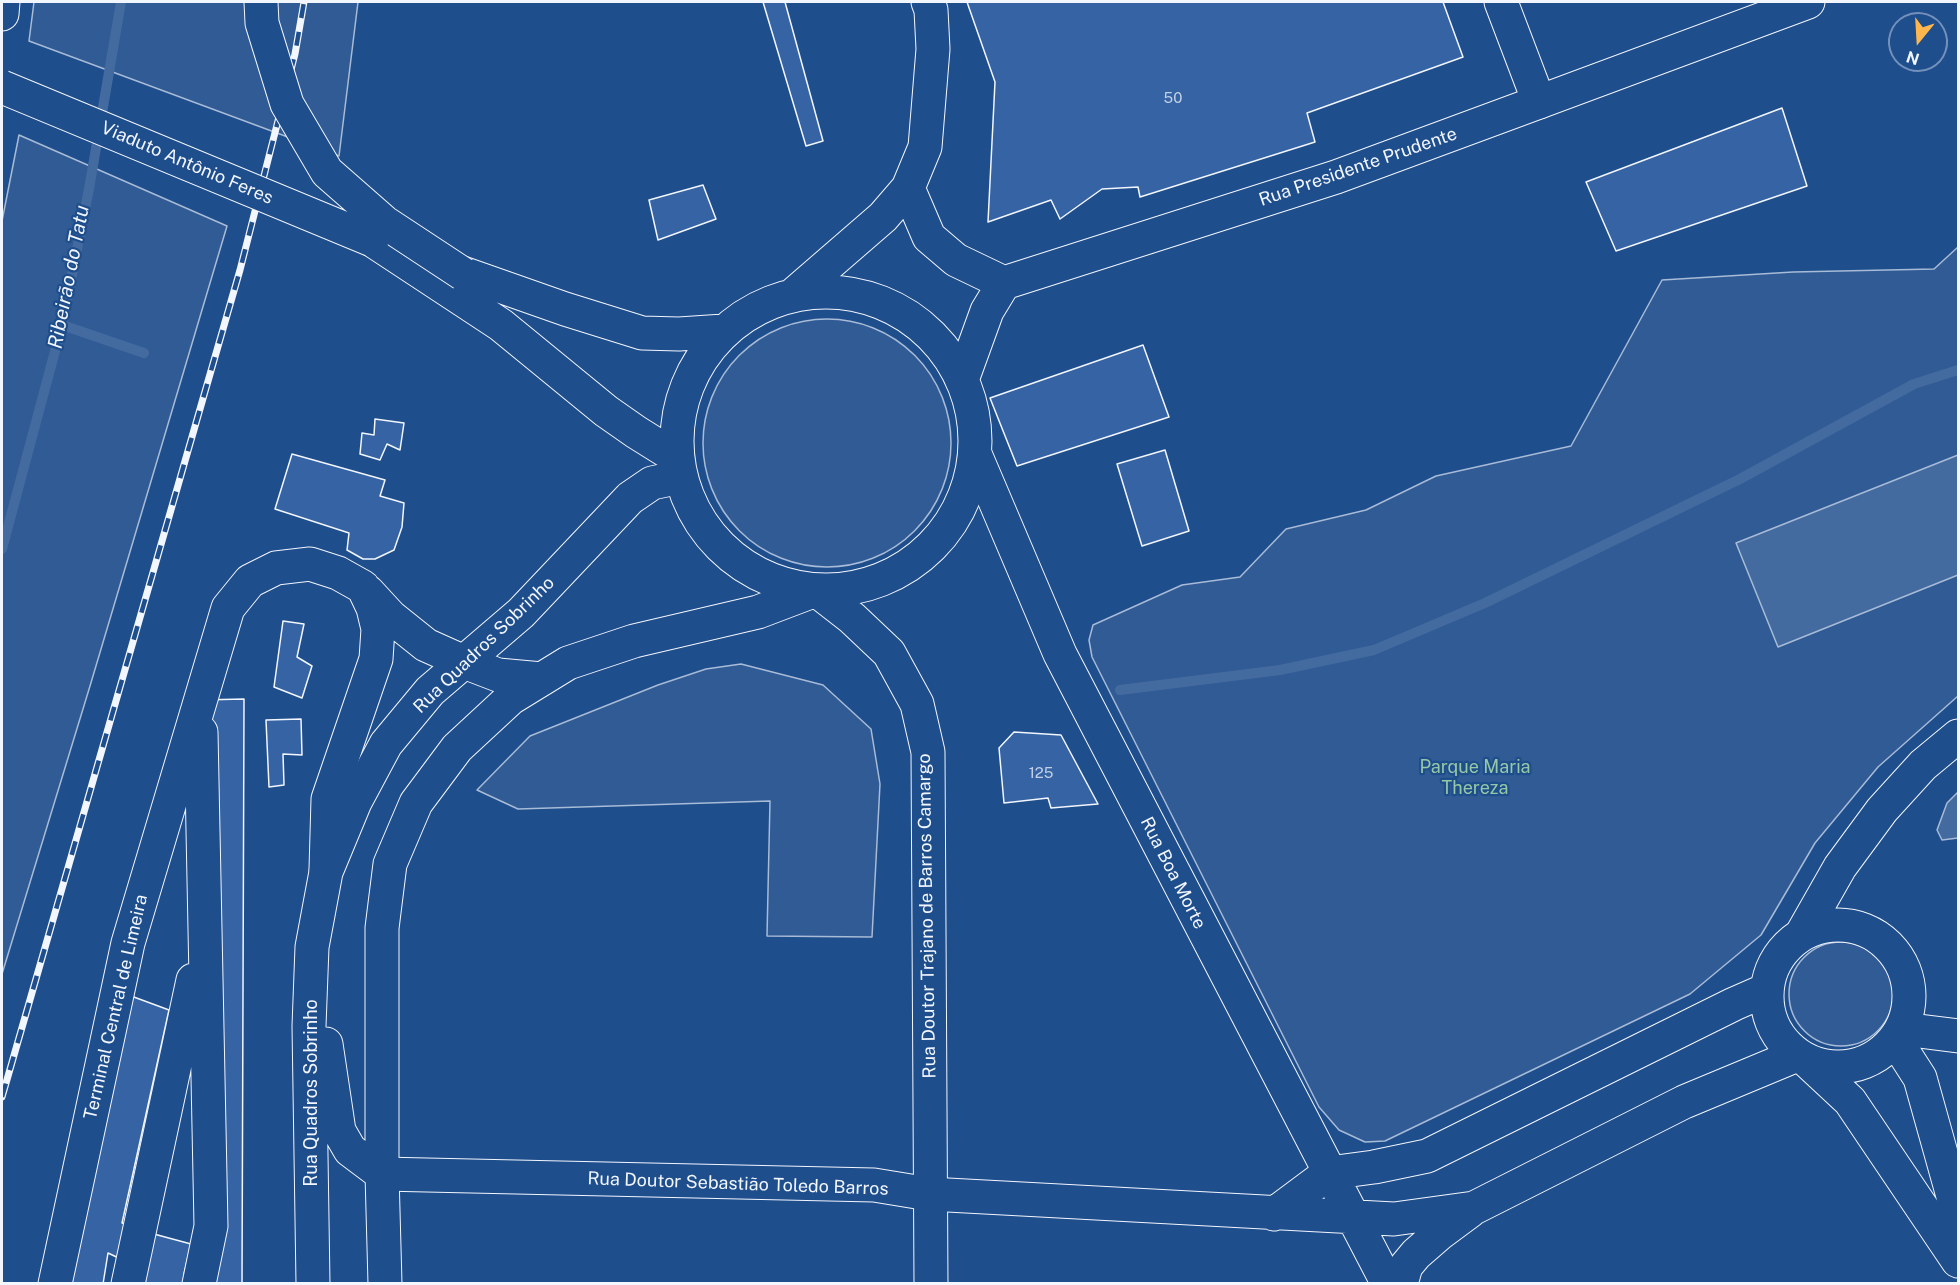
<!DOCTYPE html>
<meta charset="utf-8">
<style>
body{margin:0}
#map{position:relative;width:1960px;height:1285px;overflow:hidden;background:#1f4e8c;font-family:"Public Sans",sans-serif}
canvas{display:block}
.frame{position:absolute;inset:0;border:3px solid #f2f6ff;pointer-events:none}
.north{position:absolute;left:1888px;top:12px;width:60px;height:60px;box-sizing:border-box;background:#1f4e8c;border:2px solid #7391ba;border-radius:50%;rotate:198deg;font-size:16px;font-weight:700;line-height:24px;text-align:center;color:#f2f6ff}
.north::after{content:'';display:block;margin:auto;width:21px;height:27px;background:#ffb74d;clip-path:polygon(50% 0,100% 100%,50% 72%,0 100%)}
</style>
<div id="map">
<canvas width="1960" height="1285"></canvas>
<div class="frame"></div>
<div class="north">N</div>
</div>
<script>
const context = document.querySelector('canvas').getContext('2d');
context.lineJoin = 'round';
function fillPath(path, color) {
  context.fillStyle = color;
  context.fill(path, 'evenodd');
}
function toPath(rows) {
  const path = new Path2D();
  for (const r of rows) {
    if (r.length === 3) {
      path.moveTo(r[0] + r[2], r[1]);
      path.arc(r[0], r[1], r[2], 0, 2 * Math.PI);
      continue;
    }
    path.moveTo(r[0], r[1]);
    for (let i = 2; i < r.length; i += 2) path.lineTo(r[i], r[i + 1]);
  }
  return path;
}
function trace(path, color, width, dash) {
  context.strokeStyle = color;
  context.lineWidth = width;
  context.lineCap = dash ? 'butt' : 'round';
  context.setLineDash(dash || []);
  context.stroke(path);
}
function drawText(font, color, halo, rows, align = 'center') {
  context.font = font + ' "Public Sans",sans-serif';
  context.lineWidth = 4.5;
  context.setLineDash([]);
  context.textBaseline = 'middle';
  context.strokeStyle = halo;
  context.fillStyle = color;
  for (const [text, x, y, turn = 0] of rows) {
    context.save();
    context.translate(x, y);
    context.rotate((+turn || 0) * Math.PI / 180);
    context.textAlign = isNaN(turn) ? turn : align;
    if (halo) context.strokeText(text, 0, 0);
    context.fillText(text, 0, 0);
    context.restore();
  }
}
const built = toPath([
 [34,2,358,2,339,156,29,41,34,2],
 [19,135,227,226,90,686,2,974,2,221,19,135],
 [1958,247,1958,696,1878,767,1815,843,1761,935,1690,994,1385,1141,1365,1142,1339,1130,1319,1107,1092,657,1089,640,1093,625,1182,585,1240,577,1286,529,1366,510,1436,476,1571,446,1662,280,1793,272,1934,269,1958,247],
 [827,443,124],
 [741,664,823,685,871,729,880,784,872,937,767,936,770,801,518,809,477,790,530,736,658,685,706,669,741,664],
 [1841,994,52]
]);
fillPath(built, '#305b95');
trace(built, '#a8bbd7', 1.5);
const water = toPath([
 [1958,455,1958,575,1778,647,1736,543,1958,455],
 [1958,792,1958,838,1942,840,1937,830,1947,803,1958,792]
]);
fillPath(water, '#446ba0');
trace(water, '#a8bbd7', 1.5);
trace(toPath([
 [62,325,144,353],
 [2,549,62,325,89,189,121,2],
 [1120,690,1280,670,1374,650,1485,603,1740,479,1914,384,1958,370]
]), '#446ba0', 10);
const building = toPath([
 [763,2,785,2,823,141,806,146,763,2],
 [967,2,1443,2,1463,57,1307,113,1315,142,1140,197,1138,187,1102,189,1060,219,1051,200,988,222,995,82,967,2],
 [1782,108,1807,186,1616,251,1586,182,1782,108],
 [703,185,716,219,658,240,649,200,703,185],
 [1143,345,1169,417,1017,466,990,398,1143,345],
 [375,419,404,423,400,450,387,444,380,460,360,454,362,433,374,435,375,419],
 [1165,450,1189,531,1142,546,1117,464,1165,450],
 [292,454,385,480,380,496,404,503,402,527,394,550,375,559,363,559,347,550,349,533,275,509,292,454],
 [283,621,304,624,297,657,312,666,302,698,274,687,283,621],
 [244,699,242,1284,192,1284,219,1240,201,700,244,699],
 [301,719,302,755,283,754,284,785,269,787,266,720,301,719],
 [1014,732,1061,735,1098,804,1051,808,1048,798,1004,803,999,748,1014,732],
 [123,993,169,1010,122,1223,134,1226,127,1262,108,1253,103,1284,61,1284,123,993],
 [139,1230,191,1244,184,1274,193,1277,192,1284,128,1284,139,1230]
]);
fillPath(building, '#3563a3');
trace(building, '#f2f6ff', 1.5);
const minor = toPath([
 [1539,102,1808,2],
 [975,454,1060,654,1388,1284],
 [368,592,391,617,426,645,464,662],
 [1838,996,71],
 [1803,932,1840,867,1882,810,1923,765,1958,736],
 [1903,1029,1958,1036],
 [1895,1039,1920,1078,1958,1214],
 [1806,1060,1850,1101,1958,1261],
 [382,1174,874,1185,929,1194,1394,1219,1474,1208,1684,1102,1797,1055],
 [1274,1214,1329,1173,1374,1167,1427,1156,1734,1004,1766,990],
 [55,1284,128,943,228,608,250,581,276,568,310,564,338,573,363,587,373,608,378,629,376,659,328,799,326,869],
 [128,1284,193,980],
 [199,1284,211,1226,201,732],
 [1401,1284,1406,1266,1416,1254,1439,1234,1470,1211]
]);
const major = toPath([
 [2,14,3,2],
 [908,188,929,237,956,260,1004,283],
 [372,240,501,325,606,411,636,432,676,457],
 [437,264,565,309,642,333,679,334,724,331],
 [826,441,149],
 [793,295,883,217,908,188,925,147,933,49,931,10,928,2],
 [962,380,987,311,1004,283,1336,177,1539,102,1501,2],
 [464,662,498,675,542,679],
 [326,1044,339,1131,350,1150,382,1174],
 [313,1284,309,1026,312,947,326,872,355,802,386,744,430,691,521,613,630,498,652,483,680,477],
 [385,1284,382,1174,382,928,390,864,416,803,457,748,511,698,568,663,634,641,758,612,816,590,852,618,889,653,917,704,928,752,931,1284]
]);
trace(minor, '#f2f6ff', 35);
trace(major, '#f2f6ff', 35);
trace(minor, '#1f4e8c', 33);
trace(major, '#1f4e8c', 33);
const rail = toPath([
 [2,1097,240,270,295,54,304,2]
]);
trace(rail, '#f2f6ff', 7);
trace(rail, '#1f4e8c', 4.5, [14]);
const majorBridge = toPath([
 [261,2,262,23,287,104,327,172,384,222,463,274],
 [2,87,372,240]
]);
trace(majorBridge, '#f2f6ff', 35, []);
trace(majorBridge, '#1f4e8c', 33);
drawText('15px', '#c3d1e8', null, [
 ["50",1173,98],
 ["125",1041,773]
]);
drawText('18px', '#f2f6ff', '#1f4e8c', [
 ["Viaduto Antônio Feres",187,163,23],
 ["Rua Presidente Prudente",1358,167,-19],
 ["Rua Quadros Sobrinho",484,645,-44],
 ["Rua Boa Morte",1173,873,63],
 ["Rua Doutor Trajano de Barros Camargo",927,916,-91],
 ["Terminal Central de Limeira",116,1007,-77],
 ["Rua Quadros Sobrinho",311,1093,-90],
 ["Rua Doutor Sebastião Toledo Barros",738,1184,2]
]);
drawText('18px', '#97c8a6', '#1f4e8c', [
 ["Parque Maria",1475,767],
 ["Thereza",1475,788]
]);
drawText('italic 20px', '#f2f6ff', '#1f4e8c', [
 ["Ribeirão do Tatu",69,277,-79]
]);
</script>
